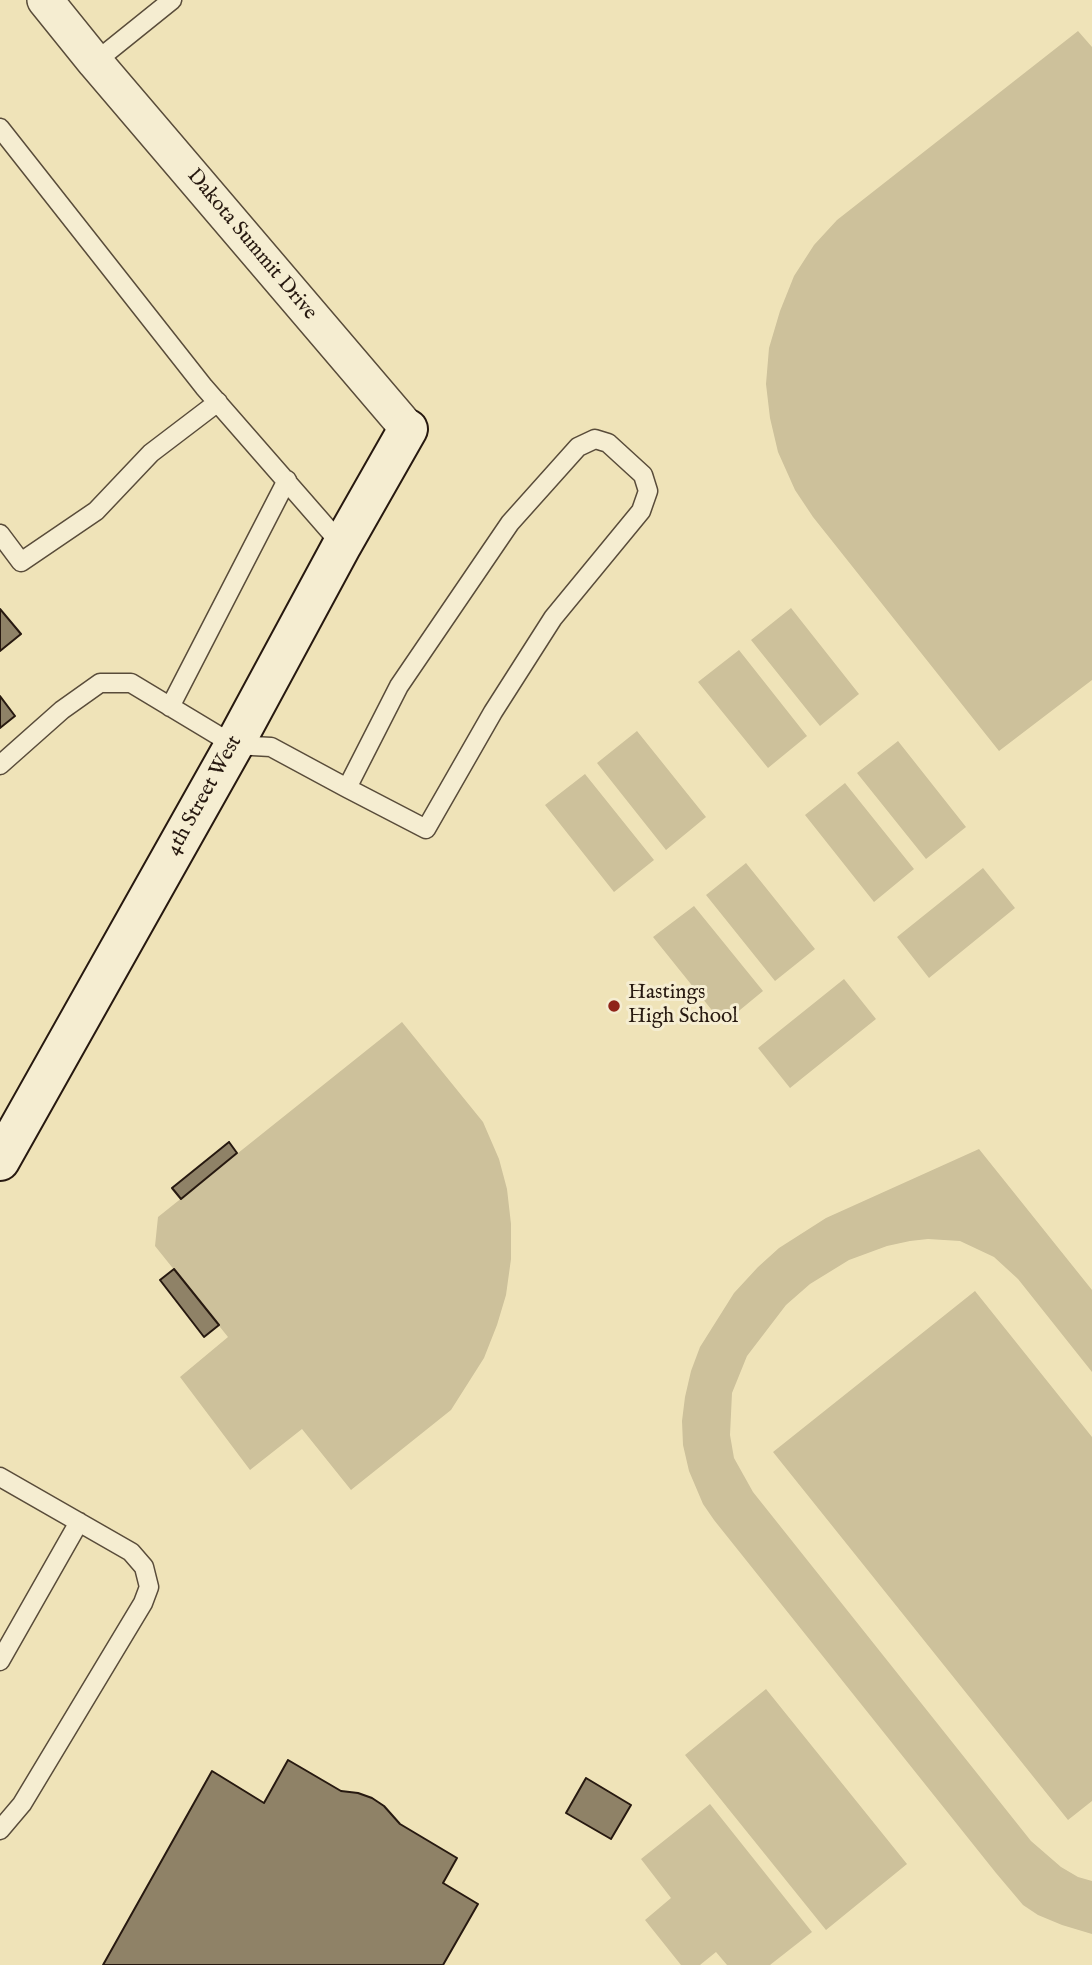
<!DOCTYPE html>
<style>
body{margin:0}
canvas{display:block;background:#efe3b8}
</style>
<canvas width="1092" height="1965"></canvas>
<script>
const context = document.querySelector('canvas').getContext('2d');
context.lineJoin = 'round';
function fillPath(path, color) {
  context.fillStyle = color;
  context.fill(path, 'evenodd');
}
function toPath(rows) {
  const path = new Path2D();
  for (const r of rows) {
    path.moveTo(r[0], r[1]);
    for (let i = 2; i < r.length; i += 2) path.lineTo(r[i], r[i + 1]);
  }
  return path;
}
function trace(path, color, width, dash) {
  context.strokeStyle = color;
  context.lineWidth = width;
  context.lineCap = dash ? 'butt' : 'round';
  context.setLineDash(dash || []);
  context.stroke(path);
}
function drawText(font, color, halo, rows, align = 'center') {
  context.font = font + ' "IM FELL English",serif';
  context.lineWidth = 6;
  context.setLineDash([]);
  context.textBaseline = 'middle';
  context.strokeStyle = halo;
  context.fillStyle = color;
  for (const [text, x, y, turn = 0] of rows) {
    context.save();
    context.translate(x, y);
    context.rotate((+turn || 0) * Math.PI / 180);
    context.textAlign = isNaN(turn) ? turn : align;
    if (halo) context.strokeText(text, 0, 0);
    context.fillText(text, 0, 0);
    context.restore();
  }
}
fillPath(toPath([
 [1078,31,1092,47,1092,680,999,751,813,517,795,490,778,452,770,418,766,384,769,348,780,311,794,276,814,245,837,220],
 [791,608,859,694,820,726,751,640],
 [739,650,807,736,768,768,698,682],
 [637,731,706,817,666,850,597,763],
 [898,741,966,827,926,859,857,773],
 [585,774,654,860,614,892,545,805],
 [845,783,914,869,874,902,805,815],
 [746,863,815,949,775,981,706,895],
 [983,868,1015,908,929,978,897,937],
 [694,906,763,991,723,1024,653,937],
 [844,979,876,1019,790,1088,758,1048],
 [402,1022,483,1122,499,1159,507,1189,511,1224,511,1259,506,1295,497,1325,484,1358,451,1410,351,1490,302,1429,250,1470,180,1377,228,1337,155,1246,158,1217],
 [979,1149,1092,1290,1092,1372,1018,1279,994,1257,960,1241,928,1239,910,1241,887,1246,849,1260,810,1284,786,1305,747,1356,732,1393,730,1435,734,1458,753,1492,1031,1841,1061,1867,1078,1877,1092,1881,1092,1934,1062,1925,1038,1915,1023,1905,996,1873,714,1520,703,1504,689,1471,683,1445,682,1421,685,1397,691,1371,700,1347,734,1293,758,1267,779,1248,826,1218],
 [975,1291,1092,1437,1092,1801,1068,1820,773,1452],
 [766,1689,907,1864,826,1930,685,1755],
 [710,1804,812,1932,770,1965,727,1965,716,1952,700,1965,681,1965,645,1920,671,1898,641,1859]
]), '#cdc19b');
const building = toPath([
 [0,609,21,634,0,651,0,609],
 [0,696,15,716,0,728,0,696],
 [229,1142,237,1153,181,1199,172,1188,229,1142],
 [174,1269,219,1325,204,1337,160,1280,174,1269],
 [288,1760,341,1791,358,1793,372,1798,384,1806,400,1824,457,1858,443,1883,478,1904,443,1965,103,1965,212,1771,264,1803,288,1760],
 [586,1778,631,1805,611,1839,566,1813,586,1778]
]);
fillPath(building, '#8f8267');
trace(building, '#271910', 2);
const lane = toPath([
 [95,62,172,0],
 [0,128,204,387,342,545],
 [0,534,21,562,96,511,151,453,218,402],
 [170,707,287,480],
 [0,765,62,710,100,683,131,683,234,745,271,747,347,788,426,829,493,712,553,618,641,511,648,491,643,475,608,443,595,439,578,447,510,523,399,686,347,788],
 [0,1477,131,1552,144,1567,149,1587,143,1603,22,1804,0,1830],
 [0,1661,79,1522]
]);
const street = toPath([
 [45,0,95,62,408,429]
]);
const secondary = toPath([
 [0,1161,234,745,342,545,408,429]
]);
trace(lane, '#594c3a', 21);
trace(street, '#594c3a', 38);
trace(secondary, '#271910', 42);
trace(lane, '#f5edd1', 18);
trace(street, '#f5edd1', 35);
trace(secondary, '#f5edd1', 38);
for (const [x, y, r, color] of [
 [614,1006,7,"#8f2418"]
]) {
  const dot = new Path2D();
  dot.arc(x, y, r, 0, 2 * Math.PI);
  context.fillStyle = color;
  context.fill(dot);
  trace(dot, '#f5edd1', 2.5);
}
drawText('21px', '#271910', '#f5edd1', [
 ["Dakota Summit Drive",251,245,50],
 ["4th Street West",205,796,-61]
]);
drawText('21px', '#271910', '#f5edd1', [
 ["Hastings",628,994],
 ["High School",628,1018]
], 'left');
</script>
